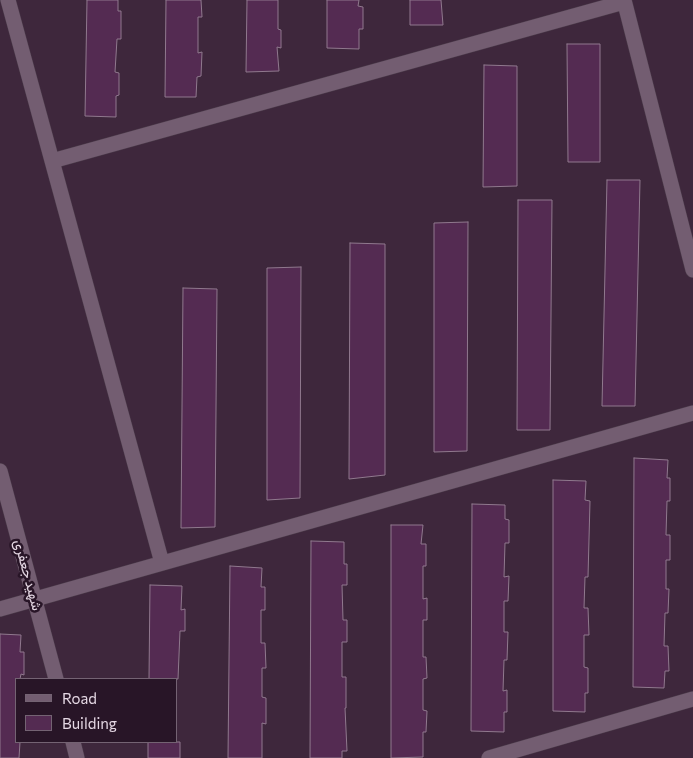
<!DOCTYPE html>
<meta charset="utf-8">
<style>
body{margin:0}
#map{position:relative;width:693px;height:758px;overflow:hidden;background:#321f30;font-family:Commissioner,sans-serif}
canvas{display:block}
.legend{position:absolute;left:15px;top:678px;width:162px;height:65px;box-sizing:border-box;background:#281527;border:1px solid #746373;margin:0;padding:6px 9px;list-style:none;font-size:15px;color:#e5d8e4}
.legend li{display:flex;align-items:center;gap:10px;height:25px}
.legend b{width:25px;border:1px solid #746373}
</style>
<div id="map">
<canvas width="693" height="758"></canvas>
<ul class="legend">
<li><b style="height:6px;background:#735d71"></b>Road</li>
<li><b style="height:14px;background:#542b52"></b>Building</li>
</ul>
</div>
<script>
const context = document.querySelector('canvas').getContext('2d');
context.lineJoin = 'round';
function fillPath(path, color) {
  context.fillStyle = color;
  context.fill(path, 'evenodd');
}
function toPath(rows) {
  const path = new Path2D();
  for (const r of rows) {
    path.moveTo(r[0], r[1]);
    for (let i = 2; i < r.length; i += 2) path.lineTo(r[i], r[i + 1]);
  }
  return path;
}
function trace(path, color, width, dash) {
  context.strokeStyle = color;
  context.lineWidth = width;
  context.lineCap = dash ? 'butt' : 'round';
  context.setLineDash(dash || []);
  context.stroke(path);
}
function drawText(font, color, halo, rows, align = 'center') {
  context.font = font + ' Commissioner,Vazirmatn,sans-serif';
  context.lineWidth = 5;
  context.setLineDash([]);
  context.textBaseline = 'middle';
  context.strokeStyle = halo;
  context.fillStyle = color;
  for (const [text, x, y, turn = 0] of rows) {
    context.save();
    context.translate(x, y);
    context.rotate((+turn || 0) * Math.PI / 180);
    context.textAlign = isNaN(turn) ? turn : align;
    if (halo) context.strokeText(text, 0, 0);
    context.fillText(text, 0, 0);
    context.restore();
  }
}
fillPath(toPath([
 [0,0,693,0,693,758,0,758],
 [16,679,176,679,176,742,16,742]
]), '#3e273c');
const building = toPath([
 [87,0,118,0,118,11,121,11,121,39,117,39,115,72,119,73,119,95,116,96,116,117,85,116,87,0],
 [166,0,201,0,202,17,198,17,198,53,202,52,201,76,197,77,196,97,165,97,166,0],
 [247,0,278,0,278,29,281,30,281,48,277,47,279,71,246,72,247,0],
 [327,0,359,0,358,6,363,7,363,29,359,29,359,49,327,48,327,0],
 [410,0,441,0,443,25,410,25,410,0],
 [567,44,600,44,600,162,568,162,567,44],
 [484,65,517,66,517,186,483,187,484,65],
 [607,180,640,180,635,406,602,406,607,180],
 [518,200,552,200,550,430,517,430,518,200],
 [468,222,467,451,434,452,434,223,468,222],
 [350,243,385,244,385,475,349,479,350,243],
 [301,267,300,498,267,500,267,268,301,267],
 [183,288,217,289,215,527,181,528,183,288],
 [634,458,668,460,667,478,670,478,670,501,667,501,666,535,670,535,670,560,666,560,666,589,669,589,668,613,665,613,664,646,668,646,669,671,665,671,664,688,633,687,634,458],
 [553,480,586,481,585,500,590,501,588,577,585,577,584,608,588,608,589,635,584,635,584,667,588,668,588,693,585,693,585,712,553,711,553,480],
 [472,504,505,505,505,519,509,520,509,543,505,543,504,577,509,576,508,601,504,601,504,632,508,632,507,660,504,660,503,691,507,690,507,712,504,712,504,732,471,731,472,504],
 [391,525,423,525,421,544,426,544,426,566,423,566,423,599,427,598,427,620,423,620,423,657,426,657,427,678,423,679,423,710,427,711,426,732,423,732,423,757,391,758,391,525],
 [311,541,344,542,344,564,347,564,347,585,342,585,343,620,347,620,347,642,342,642,342,677,346,677,346,708,345,708,347,751,342,751,342,758,310,758,311,541],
 [230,566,262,568,261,587,265,587,265,610,261,610,261,643,265,643,266,668,262,668,262,697,266,698,266,724,262,723,262,758,228,758,230,566],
 [150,585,182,586,181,610,185,609,185,631,180,631,178,679,149,679,150,585],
 [0,634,21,635,20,652,24,652,24,675,21,674,20,679,16,679,16,742,20,742,19,758,0,758,0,634],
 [148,742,180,742,180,758,148,758,148,742]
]);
fillPath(building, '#542b52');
trace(building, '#90798e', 1);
const street = toPath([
 [8,0,162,563],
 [624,0,693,270],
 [52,161,624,2],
 [0,471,56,679],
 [0,609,693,413],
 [73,742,77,758],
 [489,758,693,699]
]);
trace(street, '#4a3a49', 16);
trace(street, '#735d71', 15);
drawText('14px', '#e5d8e4', '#281527', [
 ["شهید جعفری",28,575,75]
]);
</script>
